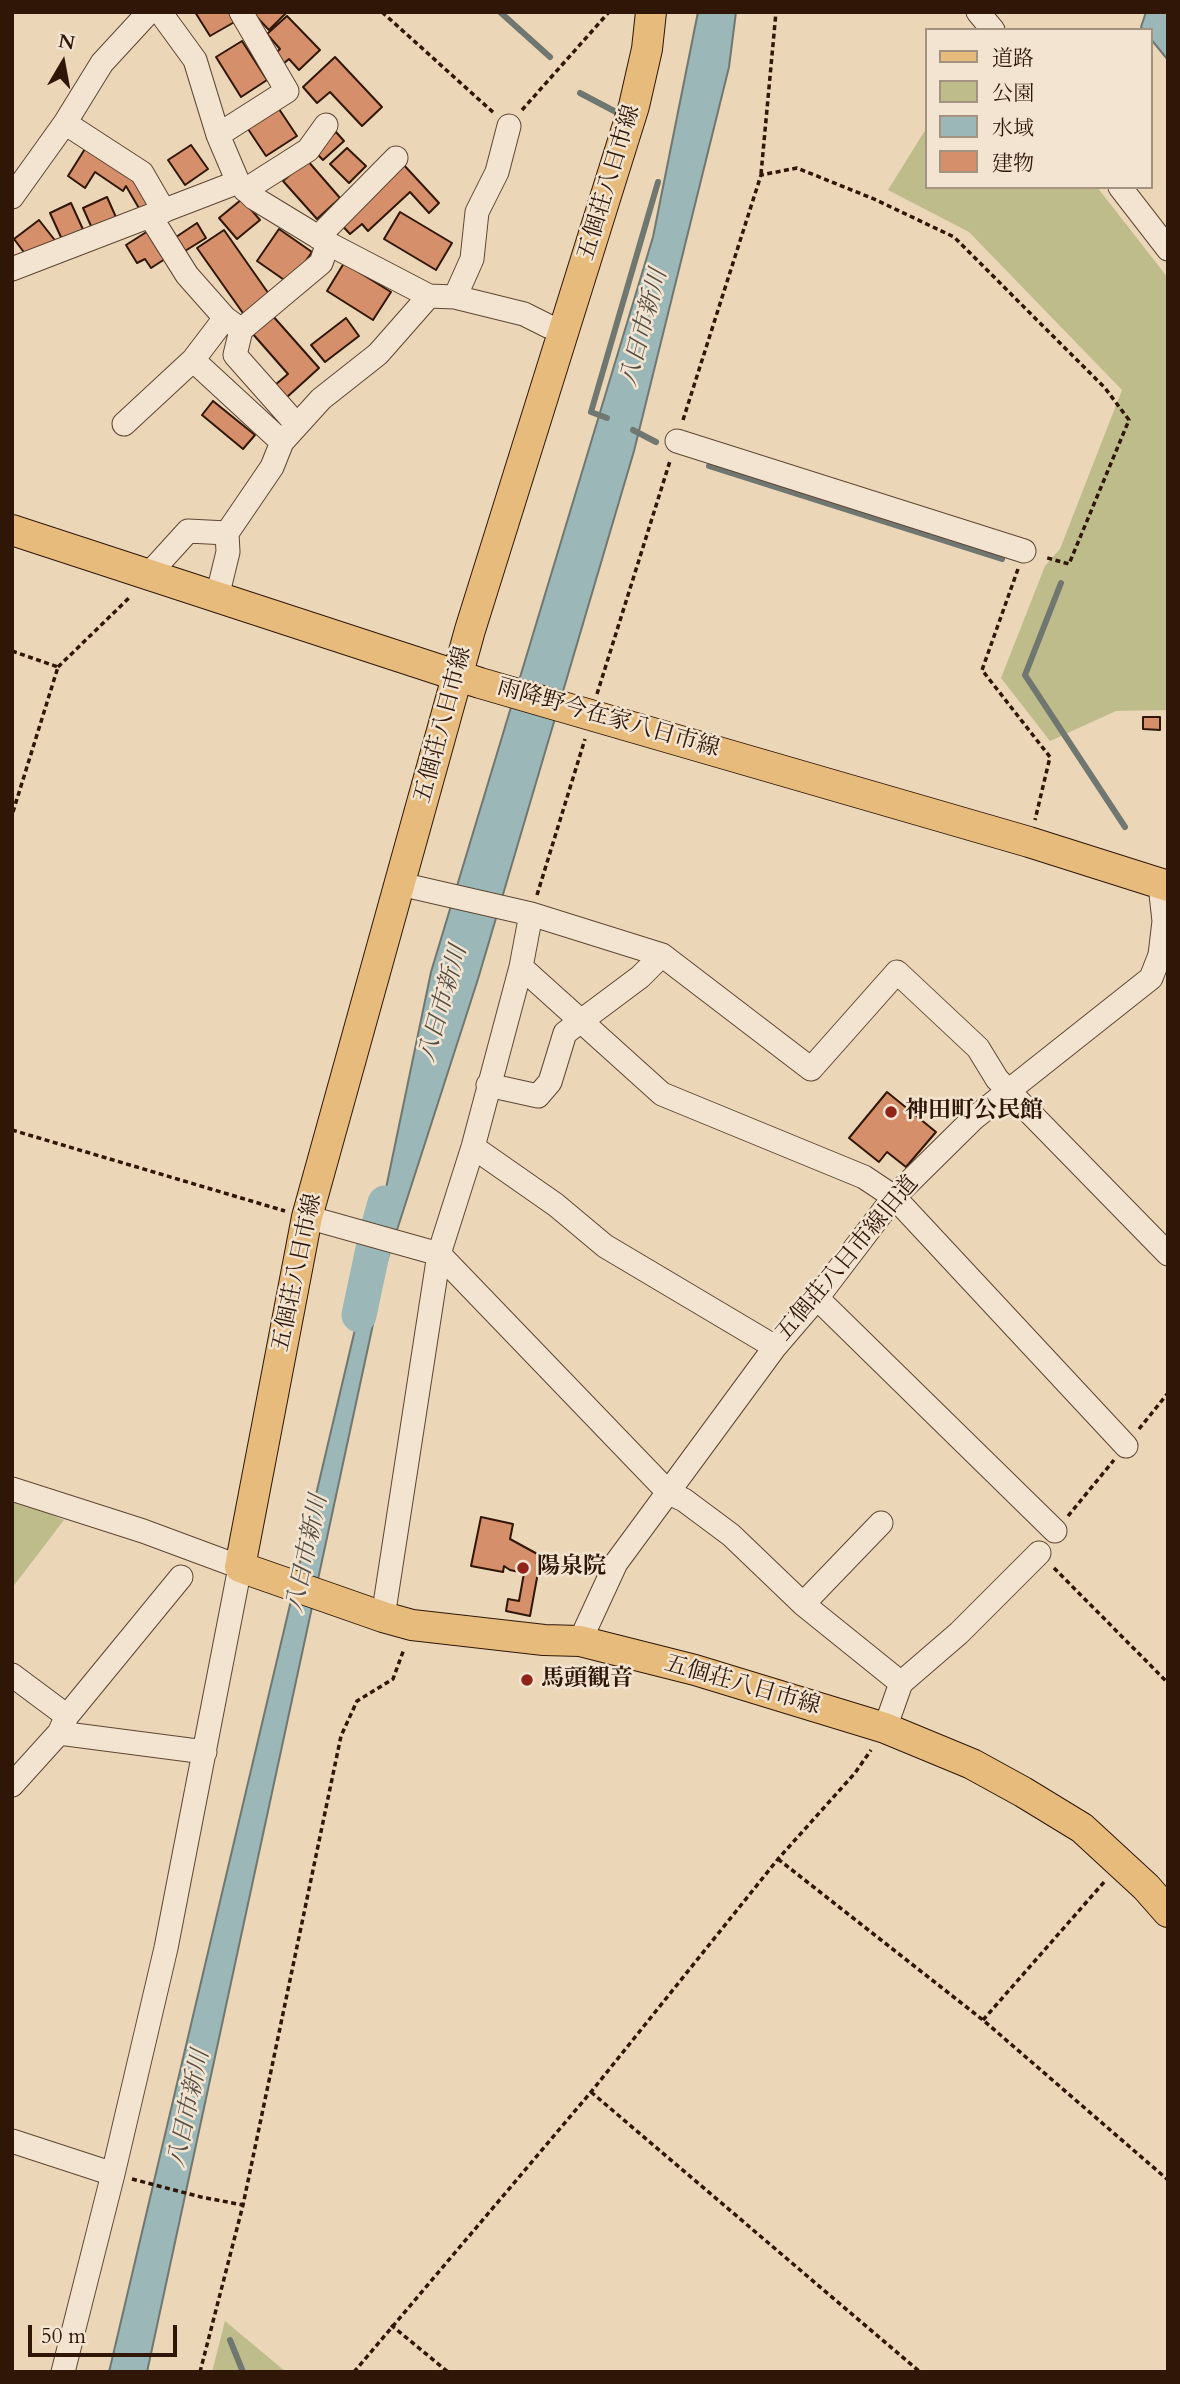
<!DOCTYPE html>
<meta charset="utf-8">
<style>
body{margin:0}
#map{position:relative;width:1180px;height:2384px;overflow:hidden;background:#ebd6b7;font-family:Cardo,"Noto Serif JP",serif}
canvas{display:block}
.frame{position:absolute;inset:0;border:14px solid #2f1607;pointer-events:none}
.legend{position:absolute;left:925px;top:28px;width:228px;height:161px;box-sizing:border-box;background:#f2e4d0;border:2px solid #a49280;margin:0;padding:9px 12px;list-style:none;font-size:21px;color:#2f1607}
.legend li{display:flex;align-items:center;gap:14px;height:35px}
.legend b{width:35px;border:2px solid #a49280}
.north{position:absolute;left:28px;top:28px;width:70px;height:70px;-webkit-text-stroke:5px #f2e4d0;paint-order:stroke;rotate:10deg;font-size:19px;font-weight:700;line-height:28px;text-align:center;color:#2f1607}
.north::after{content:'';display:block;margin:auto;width:24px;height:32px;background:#2f1607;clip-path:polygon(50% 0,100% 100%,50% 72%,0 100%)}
.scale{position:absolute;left:28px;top:2325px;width:149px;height:32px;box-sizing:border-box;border:4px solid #2f1607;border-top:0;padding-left:9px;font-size:21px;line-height:24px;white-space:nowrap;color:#2f1607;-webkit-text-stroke:5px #f2e4d0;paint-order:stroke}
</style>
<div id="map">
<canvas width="1180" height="2384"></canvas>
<div class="frame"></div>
<ul class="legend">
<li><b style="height:9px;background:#e6bb7c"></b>道路</li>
<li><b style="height:19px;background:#bdbc8a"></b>公園</li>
<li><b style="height:19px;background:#9bb7b7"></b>水域</li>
<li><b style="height:19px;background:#d68f6b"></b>建物</li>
</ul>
<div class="north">N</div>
<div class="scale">50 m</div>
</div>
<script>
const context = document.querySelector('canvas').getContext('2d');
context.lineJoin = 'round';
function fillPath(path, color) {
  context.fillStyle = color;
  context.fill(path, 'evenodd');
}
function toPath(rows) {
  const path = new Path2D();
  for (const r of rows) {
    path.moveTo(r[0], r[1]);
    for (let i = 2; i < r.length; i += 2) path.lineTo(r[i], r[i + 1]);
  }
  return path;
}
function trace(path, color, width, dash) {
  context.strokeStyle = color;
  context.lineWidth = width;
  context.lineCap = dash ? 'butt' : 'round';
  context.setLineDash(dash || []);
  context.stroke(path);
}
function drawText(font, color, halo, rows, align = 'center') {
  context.font = font + ' Cardo,"Noto Serif JP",serif';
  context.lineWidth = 5;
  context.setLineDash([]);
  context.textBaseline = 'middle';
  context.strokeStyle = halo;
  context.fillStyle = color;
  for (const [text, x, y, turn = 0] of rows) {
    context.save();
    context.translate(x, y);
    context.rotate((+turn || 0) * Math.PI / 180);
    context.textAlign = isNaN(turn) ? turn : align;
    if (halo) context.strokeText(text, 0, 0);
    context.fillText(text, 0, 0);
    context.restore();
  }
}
fillPath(toPath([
 [926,129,926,187,1097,187,1168,278,1168,710,1116,711,1050,741,1001,678,1045,566,1060,549,1122,390,969,232,888,190],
 [12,1499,64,1520,12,1588],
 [225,2321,286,2372,212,2372]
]), '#bdbc8a');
const water = toPath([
 [698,12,736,12,729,67,634,451,478,979,386,1264,147,2372,109,2372,369,1270,431,972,653,237,698,12],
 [1146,12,1168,12,1168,60,1150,38,1150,30,1143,30,1141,27,1146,12]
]);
fillPath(water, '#9bb7b7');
trace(water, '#707771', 2);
trace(toPath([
 [500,12,550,57],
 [580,93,616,112],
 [607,418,591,412,658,182],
 [633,430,656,442],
 [709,466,1002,559],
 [1061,583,1025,675,1125,827],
 [230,2340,243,2372]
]), '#707771', 6);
trace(toPath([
 [359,1315,376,1235,385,1203]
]), '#9bb7b7', 35);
const building = toPath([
 [195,12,233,12,238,20,210,36,195,12],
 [252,12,287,12,269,30,252,12],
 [287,16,320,50,299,70,289,59,283,64,274,55,280,49,267,34,287,16],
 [242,41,267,80,241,97,216,57,242,41],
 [335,57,382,107,362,126,330,92,317,103,303,87,335,57],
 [279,109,297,136,266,156,248,129,279,109],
 [336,132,344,141,323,160,314,151,336,132],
 [88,144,136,175,152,203,140,210,126,186,123,191,95,172,85,188,68,176,88,144],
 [191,145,208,169,185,185,168,160,191,145],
 [347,148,366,166,349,183,330,164,347,148],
 [307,160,340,198,317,219,283,181,307,160],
 [402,163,439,203,429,213,410,192,368,231,362,224,350,234,338,221,402,163],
 [107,197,119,224,95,235,83,208,107,197],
 [242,199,260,220,237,239,219,218,242,199],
 [71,203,86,236,65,246,50,213,71,203],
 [400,212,452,243,436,270,384,239,400,212],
 [39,220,61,248,29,259,14,239,39,220],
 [197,223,206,238,185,251,176,237,197,223],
 [279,229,312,252,290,284,257,261,279,229],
 [224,230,271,297,245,316,197,248,224,230],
 [148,231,165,259,151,268,145,259,137,263,126,245,148,231],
 [344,263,391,292,373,320,327,291,344,263],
 [272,315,319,368,286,398,275,385,288,374,252,333,272,315],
 [346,318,359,336,325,362,311,345,346,318],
 [213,401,255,435,243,449,202,415,213,401],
 [1143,717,1160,717,1160,730,1143,729,1143,717],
 [887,1092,936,1132,906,1167,887,1152,879,1162,849,1138,887,1092],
 [481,1517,513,1524,510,1539,541,1556,530,1616,506,1611,508,1599,519,1601,524,1573,510,1570,504,1566,503,1572,471,1566,481,1517]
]);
fillPath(building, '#d68f6b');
trace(building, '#2f1607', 2);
const minor = toPath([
 [160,12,195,60,218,135,238,182,254,198,333,246,429,296,455,297,524,314,548,326,564,331],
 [978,12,993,30],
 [65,123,142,173,164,211],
 [218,135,287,91,241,12],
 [1120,187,1168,249],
 [245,190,308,150,326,125],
 [12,197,65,123,102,63,149,12],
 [150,216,187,275,225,318,236,326],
 [318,237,396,158],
 [12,269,238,182],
 [455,297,472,259,477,212,497,172,509,126],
 [193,360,282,442],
 [124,424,193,360,225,318],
 [297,425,235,355,241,330,321,263,328,243],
 [677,441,1024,551],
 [148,575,188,531,227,533],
 [217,597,228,552,227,533,272,467,282,442,321,399,378,354,429,296],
 [400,884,531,914,662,955,811,1069,897,972,978,1048,997,1079,1168,1254],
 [521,967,662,1094,864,1177,894,1197,1126,1446],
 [488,1085,538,1096,550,1082,565,1033,640,977,662,955],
 [473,1147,556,1205,605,1246,775,1347],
 [307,1217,439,1254,669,1493,684,1500,731,1535,803,1604,901,1683,959,1633,1039,1553],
 [817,1298,1055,1531],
 [12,1489,143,1531,240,1567,166,1948,113,2174,63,2372],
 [803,1604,881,1523],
 [383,1617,439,1254,473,1147,521,967,531,914],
 [580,1641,616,1563,775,1347,817,1298,894,1197,973,1119,1151,978,1160,955,1164,921,1160,885],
 [12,1675,67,1716],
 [885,1728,901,1683],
 [59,1733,205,1752],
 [12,1785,59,1733,67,1716,181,1577],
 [12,2141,113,2174]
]);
const major = toPath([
 [651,12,647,49,634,106,470,630,307,1217,240,1567,383,1617,412,1625,544,1640,580,1641,695,1670,885,1728,972,1764,1023,1792,1082,1828,1146,1887,1168,1912],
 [12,530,480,683,1029,842,1168,886]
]);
trace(minor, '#5e4633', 25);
trace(major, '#2f1607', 32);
trace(toPath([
 [382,12,495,114],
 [522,110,609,12],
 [761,174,776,12],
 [683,420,761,175,797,168,874,199,954,237,1105,388,1129,420,1069,564,1044,557],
 [1018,569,982,670,1050,757,1035,820],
 [12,651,58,667,12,815],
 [58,667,131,596],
 [597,694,670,461],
 [537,895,585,739],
 [12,1130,285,1211],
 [1139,1429,1168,1393],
 [1068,1516,1114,1460],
 [1054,1568,1168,1683],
 [778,1859,983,2020,1168,2180],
 [983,2020,1105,1881],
 [591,2092,920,2372],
 [132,2179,201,2197,243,2205],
 [391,2325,448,2372],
 [200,2372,243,2205,341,1736,357,1701,393,1679,404,1649],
 [354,2372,591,2092,778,1859,855,1773,871,1750]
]), '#2f1607', 3.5, [5, 3.5]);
trace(minor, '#f2e4d0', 23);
trace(major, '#e6bb7c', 30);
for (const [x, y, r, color] of [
 [891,1112,7,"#8f2418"],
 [523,1568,7,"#8f2418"],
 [527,1680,7,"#8f2418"]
]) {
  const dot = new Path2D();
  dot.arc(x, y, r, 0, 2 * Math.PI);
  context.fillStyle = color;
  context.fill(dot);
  trace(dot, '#f2e4d0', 2.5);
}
drawText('23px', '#2f1607', '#f2e4d0', [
 ["五個荘八日市線",610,183,-73],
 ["雨降野今在家八日市線",608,719,16],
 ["五個荘八日市線",444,725,-75],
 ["五個荘八日市線旧道",848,1259,-50],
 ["五個荘八日市線",298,1273,-78],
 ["五個荘八日市線",742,1686,16]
]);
drawText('bold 23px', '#2f1607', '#f2e4d0', [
 ["神田町公民館",905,1112],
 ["陽泉院",537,1568],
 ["馬頭観音",541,1680]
], 'left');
drawText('italic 24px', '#554e45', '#f2e4d0', [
 ["八日市新川",645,328,-75],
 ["八日市新川",444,1004,-74],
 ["八日市新川",308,1554,-78],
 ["八日市新川",190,2109,-78]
]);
</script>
